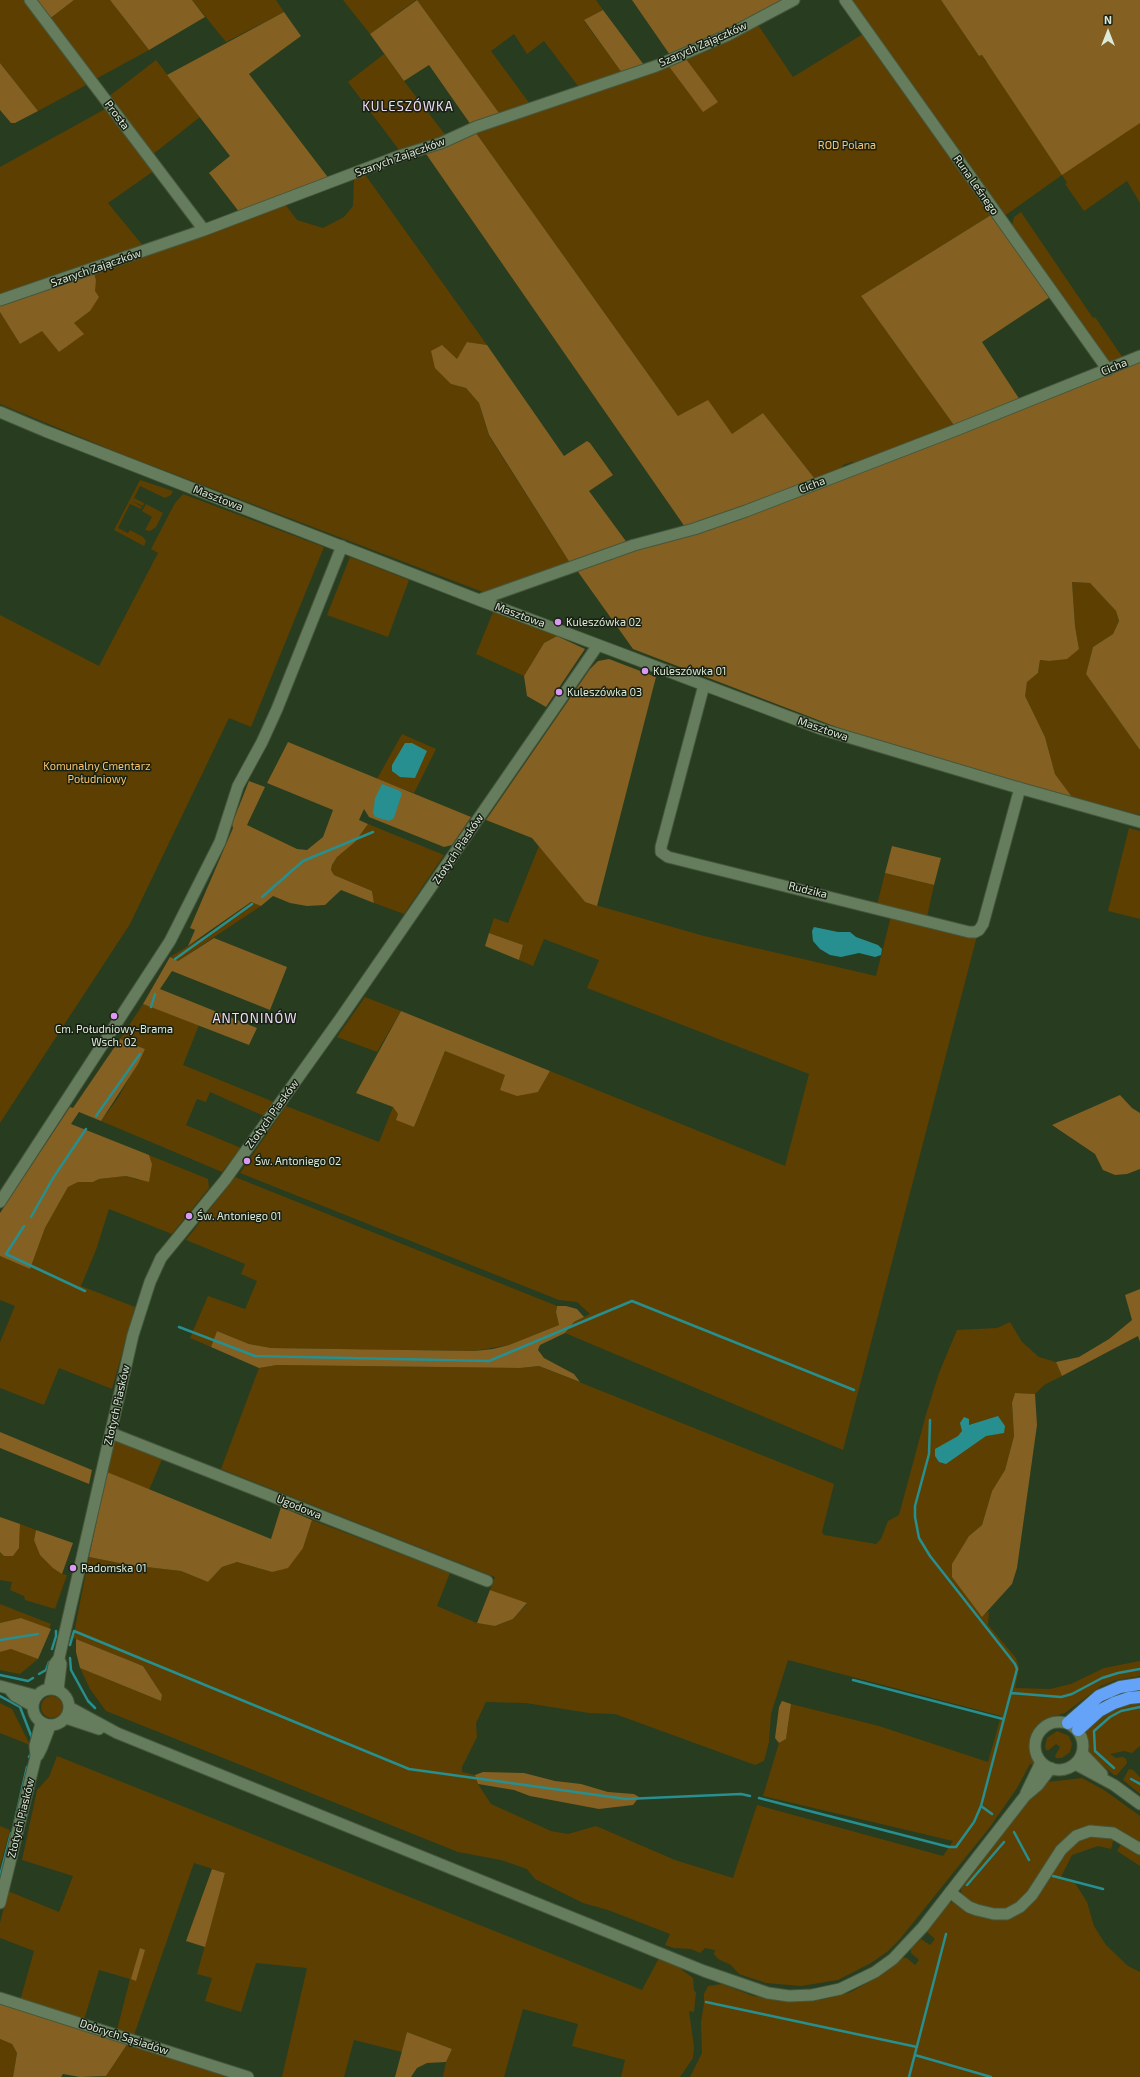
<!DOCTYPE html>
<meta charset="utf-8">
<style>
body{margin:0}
#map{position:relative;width:1140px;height:2077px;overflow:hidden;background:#283c1f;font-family:"Exo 2",sans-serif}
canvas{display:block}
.north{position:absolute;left:1088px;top:12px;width:40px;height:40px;-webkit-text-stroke:3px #172013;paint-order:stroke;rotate:0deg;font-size:11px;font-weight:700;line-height:16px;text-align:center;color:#ddead8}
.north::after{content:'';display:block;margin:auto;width:14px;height:18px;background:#ddead8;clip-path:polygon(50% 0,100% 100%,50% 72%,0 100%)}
</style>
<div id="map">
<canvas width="1140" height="2077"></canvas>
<div class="north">N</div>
</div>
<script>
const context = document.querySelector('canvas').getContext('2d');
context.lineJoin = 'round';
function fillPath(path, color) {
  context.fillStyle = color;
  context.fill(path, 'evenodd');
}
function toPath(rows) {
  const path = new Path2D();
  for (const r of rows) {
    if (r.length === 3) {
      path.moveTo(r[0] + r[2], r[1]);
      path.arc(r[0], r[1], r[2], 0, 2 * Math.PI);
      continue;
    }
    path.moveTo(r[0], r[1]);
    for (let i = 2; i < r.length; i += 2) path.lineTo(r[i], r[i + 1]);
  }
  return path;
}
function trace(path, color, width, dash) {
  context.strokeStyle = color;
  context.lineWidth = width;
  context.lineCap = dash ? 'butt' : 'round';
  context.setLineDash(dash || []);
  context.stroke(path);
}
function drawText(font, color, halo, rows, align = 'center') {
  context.font = font + ' "Exo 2",sans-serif';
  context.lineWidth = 3;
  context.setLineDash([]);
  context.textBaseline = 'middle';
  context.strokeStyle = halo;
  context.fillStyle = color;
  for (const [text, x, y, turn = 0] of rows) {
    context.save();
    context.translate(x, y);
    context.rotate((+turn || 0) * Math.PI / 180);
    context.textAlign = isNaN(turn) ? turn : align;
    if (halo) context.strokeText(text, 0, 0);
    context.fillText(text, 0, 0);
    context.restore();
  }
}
fillPath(toPath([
 [0,0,24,0,88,84,38,111,0,63],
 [74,0,110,0,149,50,94,80,48,20],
 [192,0,276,0,284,12,226,42],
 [343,0,416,0,370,34],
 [417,0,596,0,603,10,584,21,622,73,578,86,544,41,527,54,514,34,491,51,530,104,499,113],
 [847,0,941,0,979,56,982,55,986,62,1103,146,1140,122,1140,203,1127,181,1084,211,1065,184,1067,183,1062,175,1003,217],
 [758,25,793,77,863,34,990,210,991,215,861,296,956,428,857,464,852,462,843,465,841,470,815,479,763,413,732,435,715,411,678,416,476,133,668,65,717,102,686,59,711,50],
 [384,54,404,81,447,137,402,154,348,82],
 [156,60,200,117,152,155,108,97],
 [107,108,155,170,108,203,144,247,0,296,0,167],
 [364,173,487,345,467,342,451,384,466,388,479,403,489,436,570,563,488,594,119,453,0,404,0,312,20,344,42,330,60,352,74,323,90,311,96,280,94,273,285,204,297,220,323,228,344,217,353,206,354,175],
 [1021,212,1093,318,1095,317,1123,358,1107,365,1011,229,1014,217],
 [140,480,173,491,171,495,165,498,140,486,134,498,144,503,143,506,132,501,142,507,141,509,130,504,118,528,128,533,130,530,143,537,146,541,144,546,114,530],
 [183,494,324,547,251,727,229,718,130,924,0,1123,0,615,99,666,158,553,151,549,175,503],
 [146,504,163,513,156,527,150,531,145,530,152,517,142,511],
 [350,557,409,580,388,637,327,615],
 [1072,582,1090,583,1116,611,1119,621,1113,634,1093,647,1086,674,1140,750,1140,815,1072,797,1055,774,1045,737,1024,696,1027,682,1038,673,1040,660,1049,661,1079,649,1075,626],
 [493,612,557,636,544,643,524,676,476,654],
 [402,734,436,749,414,793,377,779],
 [368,824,444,855,404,914,374,903,372,891,334,875,331,870,332,865,337,857,355,842],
 [1129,828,1140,831,1140,919,1108,911],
 [539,846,585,902,704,936,876,976,891,916,977,936,843,1450,565,1333,574,1322,590,1314,577,1302,559,1300,240,1173,286,1106,379,1142,393,1107,398,1114,414,1127,445,1051,506,1075,538,1092,550,1071,785,1166,809,1074,587,988,599,960,544,939,533,966,519,960,523,945,489,933,494,918,508,923],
 [885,873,934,885,927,917,877,905],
 [252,902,261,906,178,961,170,957,206,935],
 [365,997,401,1011,377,1052,337,1037],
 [143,1004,199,1025,183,1065,274,1102,264,1116,210,1092,206,1102,197,1099,186,1125,241,1148,222,1172,101,1121,118,1098,145,1049,120,1039],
 [149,1155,208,1179,209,1188,172,1234,109,1209,96,1250,81,1286,135,1307,112,1389,59,1368,44,1405,0,1388,0,1342,15,1306,0,1300,0,1256,30,1269,45,1228,68,1187,78,1182,93,1182,99,1179,126,1176,138,1180,152,1164],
 [235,1177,557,1306,556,1312,559,1325,509,1345,474,1351,271,1348,249,1344,217,1331,211,1347,190,1338,208,1296,245,1309,257,1281,241,1274,245,1264,186,1240],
 [1010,1322,1022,1342,1039,1357,1056,1362,1062,1376,1044,1385,1035,1394,1015,1393,1012,1404,1014,1436,1005,1470,992,1491,982,1525,969,1536,982,1616,989,1611,988,1625,1016,1658,1019,1668,1015,1688,1050,1689,1071,1684,1104,1668,1140,1661,1140,1676,1116,1680,1101,1686,1065,1713,1045,1719,1039,1723,1032,1732,1031,1738,1031,1749,1035,1759,1034,1765,1030,1764,1017,1788,990,1827,900,1939,887,1952,871,1963,838,1980,801,1986,766,1983,739,1974,731,1965,718,1959,714,1954,715,1950,705,1948,700,1953,691,1949,674,1948,665,1945,670,1934,608,1910,583,1903,535,1879,527,1869,501,1860,458,1852,106,1711,90,1689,80,1668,161,1701,162,1695,143,1666,73,1638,89,1557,129,1565,181,1571,208,1582,222,1567,237,1562,272,1572,303,1548,312,1520,450,1573,437,1606,477,1623,496,1626,513,1619,527,1604,490,1590,495,1577,221,1469,259,1368,277,1365,520,1368,539,1366,834,1484,822,1532,824,1535,876,1544,881,1539,888,1521,899,1515,927,1411,939,1373,957,1330,997,1328],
 [788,1660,1001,1716,988,1762,879,1726,791,1704,786,1739,779,1743,763,1796,953,1841,943,1856,757,1805,733,1878,675,1860,596,1826,568,1834,551,1831,491,1804,478,1784,475,1775,462,1772,462,1767,477,1737,476,1723,486,1702,526,1703,589,1713,615,1714,755,1765,764,1761,769,1742,771,1714],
 [118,1440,163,1457,149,1490,107,1472,112,1447,113,1443],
 [20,1524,36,1530,34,1540,62,1574,67,1575,55,1609,25,1600,24,1596,10,1590,12,1582,0,1580,0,1552,4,1556,13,1556,19,1548],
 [0,1604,51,1624,49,1629,21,1618,0,1623],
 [11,1649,38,1659,20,1674,0,1670,0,1652],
 [52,1707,11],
 [1140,1700,1140,1746,1132,1753,1124,1751,1110,1754,1116,1758,1123,1757,1126,1759,1127,1763,1117,1775,1114,1775,1088,1753,1086,1730,1107,1710],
 [0,1703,12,1709,30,1745,0,1733],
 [1057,1731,1069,1736,1072,1744,1070,1752,1062,1758,1056,1758,1055,1756,1060,1747,1056,1744,1049,1750,1046,1750,1045,1746,1047,1738],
 [57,1756,642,1990,659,1958,683,1968,682,1970,693,1978,694,1991,696,1992,694,2012,689,2011,694,2047,693,2058,680,2077,621,2077,625,2060,572,2046,578,2024,523,2009,504,2077,443,2077,446,2062,452,2049,407,2032,402,2052,354,2040,344,2077,282,2077,307,1968,256,1963,241,2012,205,2001,212,1978,197,1974,225,1873,194,1863,134,2035,117,2030,130,1979,99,1970,84,2020,20,2001,34,1951,0,1938,0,1923,8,1891,59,1912,73,1876,22,1860,37,1790,49,1777],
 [1129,1769,1133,1770,1140,1777,1140,1794,1123,1780],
 [1082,1778,1104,1790,1140,1816,1140,1845,1083,1829,1019,1902,1000,1910,977,1906,966,1899,961,1892,962,1884,1038,1789,1047,1782],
 [0,1826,10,1830,0,1867],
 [1094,1835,1114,1838,1111,1849,1098,1846,1072,1855,1060,1879,1075,1883,1087,1902,1094,1926,1106,1945,1128,1966,1140,1972,1140,2077,690,2077,702,2053,701,2022,704,2004,704,1994,708,1986,722,1984,753,1996,792,2002,825,1999,851,1992,883,1974,903,1958,907,1958,915,1965,919,1960,911,1953,911,1949,921,1939,930,1945,935,1939,926,1931,947,1903,954,1902,973,1914,1028,1907,1036,1898,1063,1853,1074,1842],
 [1121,1844,1124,1844,1140,1853,1140,1866,1117,1851],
 [0,2039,12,2044,17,2053,13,2077,0,2077],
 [128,2043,236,2077,99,2077,106,2076]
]), '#5e3f02');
fillPath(toPath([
 [35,0,74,0,48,20],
 [110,0,192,0,205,17,149,50],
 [417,0,499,113,471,125,429,65,404,81,370,34],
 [632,0,786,0,726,33,670,55],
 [941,0,1140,0,1140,123,1062,175,982,55,979,56],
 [603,10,644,65,622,73,584,20],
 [284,12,301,36,249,74,330,180,240,213,209,173,230,156,167,75],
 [686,59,718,102,703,112,668,65],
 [0,63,38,111,15,123,11,123,0,110],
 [476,133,678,416,708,400,732,434,763,413,815,479,685,527,424,151],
 [991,215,995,217,1050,297,982,342,1020,400,956,428,861,296],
 [94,273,96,280,95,291,99,297,90,311,74,323,84,334,59,352,42,331,20,344,0,312,0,304],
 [467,342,487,345,564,456,587,441,590,443,613,475,589,491,628,544,570,563,489,435,479,403,466,388,451,384,435,368,431,351,442,345,457,359],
 [1140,359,1140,750,1086,674,1093,647,1113,634,1119,621,1116,611,1090,583,1072,582,1075,626,1079,649,1067,659,1049,661,1040,660,1038,673,1027,682,1025,696,1045,737,1055,774,1072,797,865,738,633,649,576,569,696,532],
 [557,636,585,649,546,707,527,696,524,676,544,643],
 [609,659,656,677,597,906,585,902,532,838,486,820,590,669,598,661],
 [288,742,471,817,452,845,444,847,369,817,364,809,359,820,368,824,355,842,337,857,332,865,331,870,334,875,372,891,374,903,341,890,325,905,307,906,290,903,273,896,261,906,251,902,188,946,195,930,190,928,233,828,232,824,249,781,265,787,247,825,297,849,307,850,323,837,333,810,267,783],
 [892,846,941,858,934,885,885,873],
 [489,933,523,945,519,960,485,946],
 [214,938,287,967,270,1010,172,971,160,989,257,1028,249,1045,143,1004,170,957,178,961],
 [401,1011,550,1071,538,1092,517,1096,500,1090,505,1075,445,1051,414,1127,396,1120,398,1114,393,1107,356,1093],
 [120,1039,145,1049,138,1064,101,1121,79,1112,71,1124,149,1155,152,1164,149,1182,126,1176,99,1179,93,1182,78,1182,68,1187,45,1228,30,1269,0,1256,0,1213,70,1107,73,1108],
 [1120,1095,1132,1108,1140,1113,1140,1169,1127,1174,1115,1175,1103,1170,1095,1154,1052,1125],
 [1140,1289,1140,1342,1138,1336,1062,1376,1056,1362,1079,1357,1109,1339,1132,1320,1125,1295],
 [557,1306,566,1306,577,1309,584,1317,574,1322,565,1333,540,1345,538,1350,544,1358,574,1374,580,1382,539,1366,520,1368,277,1365,259,1368,211,1347,217,1331,249,1344,271,1348,474,1351,493,1349,509,1345,559,1325,556,1312],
 [1015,1393,1035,1394,1037,1425,1017,1568,1012,1584,982,1617,952,1577,952,1564,969,1536,982,1525,992,1491,1005,1470,1014,1436,1012,1403],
 [0,1432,92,1470,89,1484,0,1448],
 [107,1472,271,1539,281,1507,312,1520,303,1548,288,1568,272,1572,237,1562,222,1567,208,1582,181,1571,129,1565,89,1557],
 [0,1517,20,1524,19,1548,13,1556,4,1556,0,1552],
 [36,1530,73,1543,62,1574,53,1568,40,1555,34,1540],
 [490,1590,527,1603,513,1619,495,1626,477,1623],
 [21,1618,51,1629,38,1659,11,1649,0,1652,0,1623],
 [76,1639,143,1666,162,1695,161,1701,80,1668,76,1652],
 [782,1701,791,1704,786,1739,779,1743,775,1738,779,1707],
 [483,1772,524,1773,555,1781,581,1784,608,1792,634,1794,639,1797,633,1805,599,1809,530,1796,514,1790,478,1784,475,1775],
 [212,1869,225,1873,205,1947,186,1941],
 [140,1948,145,1950,136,1981,131,1979],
 [0,2001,128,2043,106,2076,80,2077,63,2074,61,2077,13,2077,17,2053,12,2044,0,2039],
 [407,2032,452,2049,446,2062,427,2063,417,2068,411,2077,395,2077]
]), '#846022');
fillPath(toPath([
 [405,743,412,743,427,751,415,778,400,777,392,771,392,765],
 [382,784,398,790,402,793,394,818,389,821,375,817,373,813,375,798],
 [814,927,838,932,850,932,856,937,878,945,882,949,881,955,875,957,859,953,841,957,830,955,820,949,813,941,812,931],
 [998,1416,1005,1426,1004,1433,986,1436,946,1464,939,1462,935,1456,935,1449,958,1436,962,1431,960,1423,964,1417,969,1419,969,1425]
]), '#278f90');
trace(toPath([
 [262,897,303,861,373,832],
 [175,959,252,904],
 [151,1007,155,994],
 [96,1116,140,1054],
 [31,1217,53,1178,86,1129],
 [24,1226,6,1254,85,1291],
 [179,1327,255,1356,489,1361,632,1301,854,1390],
 [0,1640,38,1634],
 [70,1645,74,1631,409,1769,626,1799,741,1794,750,1796],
 [52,1649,56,1636,56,1631],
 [70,1658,71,1670,88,1701,95,1708],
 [39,1674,46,1670,49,1662],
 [0,1675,28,1681,33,1678],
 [853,1680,1003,1719],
 [1011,1693,1061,1697,1072,1694,1102,1678,1118,1673,1140,1669],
 [0,1696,20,1707,32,1738],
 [29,1757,30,1755],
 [1114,1768,1095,1751,1094,1731,1110,1717,1121,1711,1140,1707],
 [1131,1779,1140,1784],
 [759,1798,949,1847,956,1847,974,1822,981,1806,1017,1669,1015,1664,930,1556,919,1538,915,1517,915,1506,929,1454,930,1420],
 [981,1806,992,1814],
 [14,1824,27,1767],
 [1014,1832,1029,1860],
 [0,1876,11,1833],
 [1053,1876,1103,1889],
 [967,1885,1004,1842],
 [706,2002,917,2047],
 [915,2055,991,2077],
 [909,2077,946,1934]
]), '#278f90', 2.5);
const minor = toPath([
 [30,0,204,230],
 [845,0,1108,370],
 [0,300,204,230,399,156,441,143,476,127,656,66,728,35,794,0],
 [0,412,45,431,479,600,821,729,1012,786,1140,822],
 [479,600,634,545,694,529,746,511,956,430,1140,356],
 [704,685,661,847,661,852,668,857,969,932,975,932,979,930,983,924,1020,788],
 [0,1202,170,941,220,842,238,786,262,742,277,709,342,546],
 [111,1433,487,1581],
 [0,1686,37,1696],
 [51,1707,18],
 [49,1689,54,1665,59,1658,133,1335,150,1282,161,1258,225,1180,340,1019,598,645],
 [10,1690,15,1696,33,1706],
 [58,1690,61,1664,59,1659],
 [69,1707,117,1733,704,1971,768,1993,789,1996,812,1995,840,1989,875,1972,893,1959,923,1927,1025,1796,1038,1785,1051,1768],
 [66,1718,99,1729],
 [1059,1746,24],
 [1082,1753,1102,1774],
 [38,1755,42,1747,50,1726],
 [1075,1764,1114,1785,1140,1804],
 [1026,1793,1041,1762],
 [950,1892,969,1907,977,1910,994,1914,1007,1914,1020,1907,1032,1895,1061,1850,1076,1836,1090,1831,1113,1833,1140,1849],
 [0,1903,36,1756,35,1746,41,1723],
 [0,1998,248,2077]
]);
const highway = toPath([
 [1068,1723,1099,1696,1120,1687,1140,1684],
 [1078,1730,1099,1711,1114,1703,1129,1698,1140,1697]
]);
trace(minor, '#45573d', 13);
trace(highway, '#45573d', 14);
trace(minor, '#667d5d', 11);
trace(highway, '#64a3f8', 12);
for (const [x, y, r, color] of [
 [558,622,4,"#dc99f4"],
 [645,671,4,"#dc99f4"],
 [559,692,4,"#dc99f4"],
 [114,1016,4,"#dc99f4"],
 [247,1161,4,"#dc99f4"],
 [189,1216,4,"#dc99f4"],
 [73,1568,4,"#dc99f4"]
]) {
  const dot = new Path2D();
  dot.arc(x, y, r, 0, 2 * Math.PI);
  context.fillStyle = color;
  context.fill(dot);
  trace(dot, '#172013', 1.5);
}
drawText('11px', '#ddead8', '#172013', [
 ["Szarych Zajączków",703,44,-24],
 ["Prosta",117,115,53],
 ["Szarych Zajączków",400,157,-20],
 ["Runa Leśnego",976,185,55],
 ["Szarych Zajączków",96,268,-19],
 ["Cicha",1114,367,-23],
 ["Cicha",812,485,-21],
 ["Masztowa",218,498,21],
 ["Masztowa",520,615,20],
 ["Masztowa",823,729,19],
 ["Złotych Piasków",458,849,-56],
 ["Rudzika",808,890,14],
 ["Złotych Piasków",272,1114,-54],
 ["Złotych Piasków",117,1405,-77],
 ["Ugodowa",299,1507,22],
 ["Złotych Piasków",21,1818,-76],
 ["Dobrych Sąsiadów",124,2037,18]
]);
drawText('11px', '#fac36e', '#172013', [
 ["ROD Polana",847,145],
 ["Komunalny Cmentarz",97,766],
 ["Południowy",97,779]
]);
drawText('11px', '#ddead8', '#172013', [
 ["Kuleszówka 02",566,622],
 ["Kuleszówka 01",653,671],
 ["Kuleszówka 03",567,692],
 ["Cm. Południowy-Brama",114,1029,"center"],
 ["Wsch. 02",114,1042,"center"],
 ["Św. Antoniego 02",255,1161],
 ["Św. Antoniego 01",197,1216],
 ["Radomska 01",81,1568]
], 'left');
context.letterSpacing = '1px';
drawText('13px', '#efddf7', '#172013', [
 ["KULESZÓWKA",408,107],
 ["ANTONINÓW",255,1019]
]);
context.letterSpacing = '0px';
</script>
